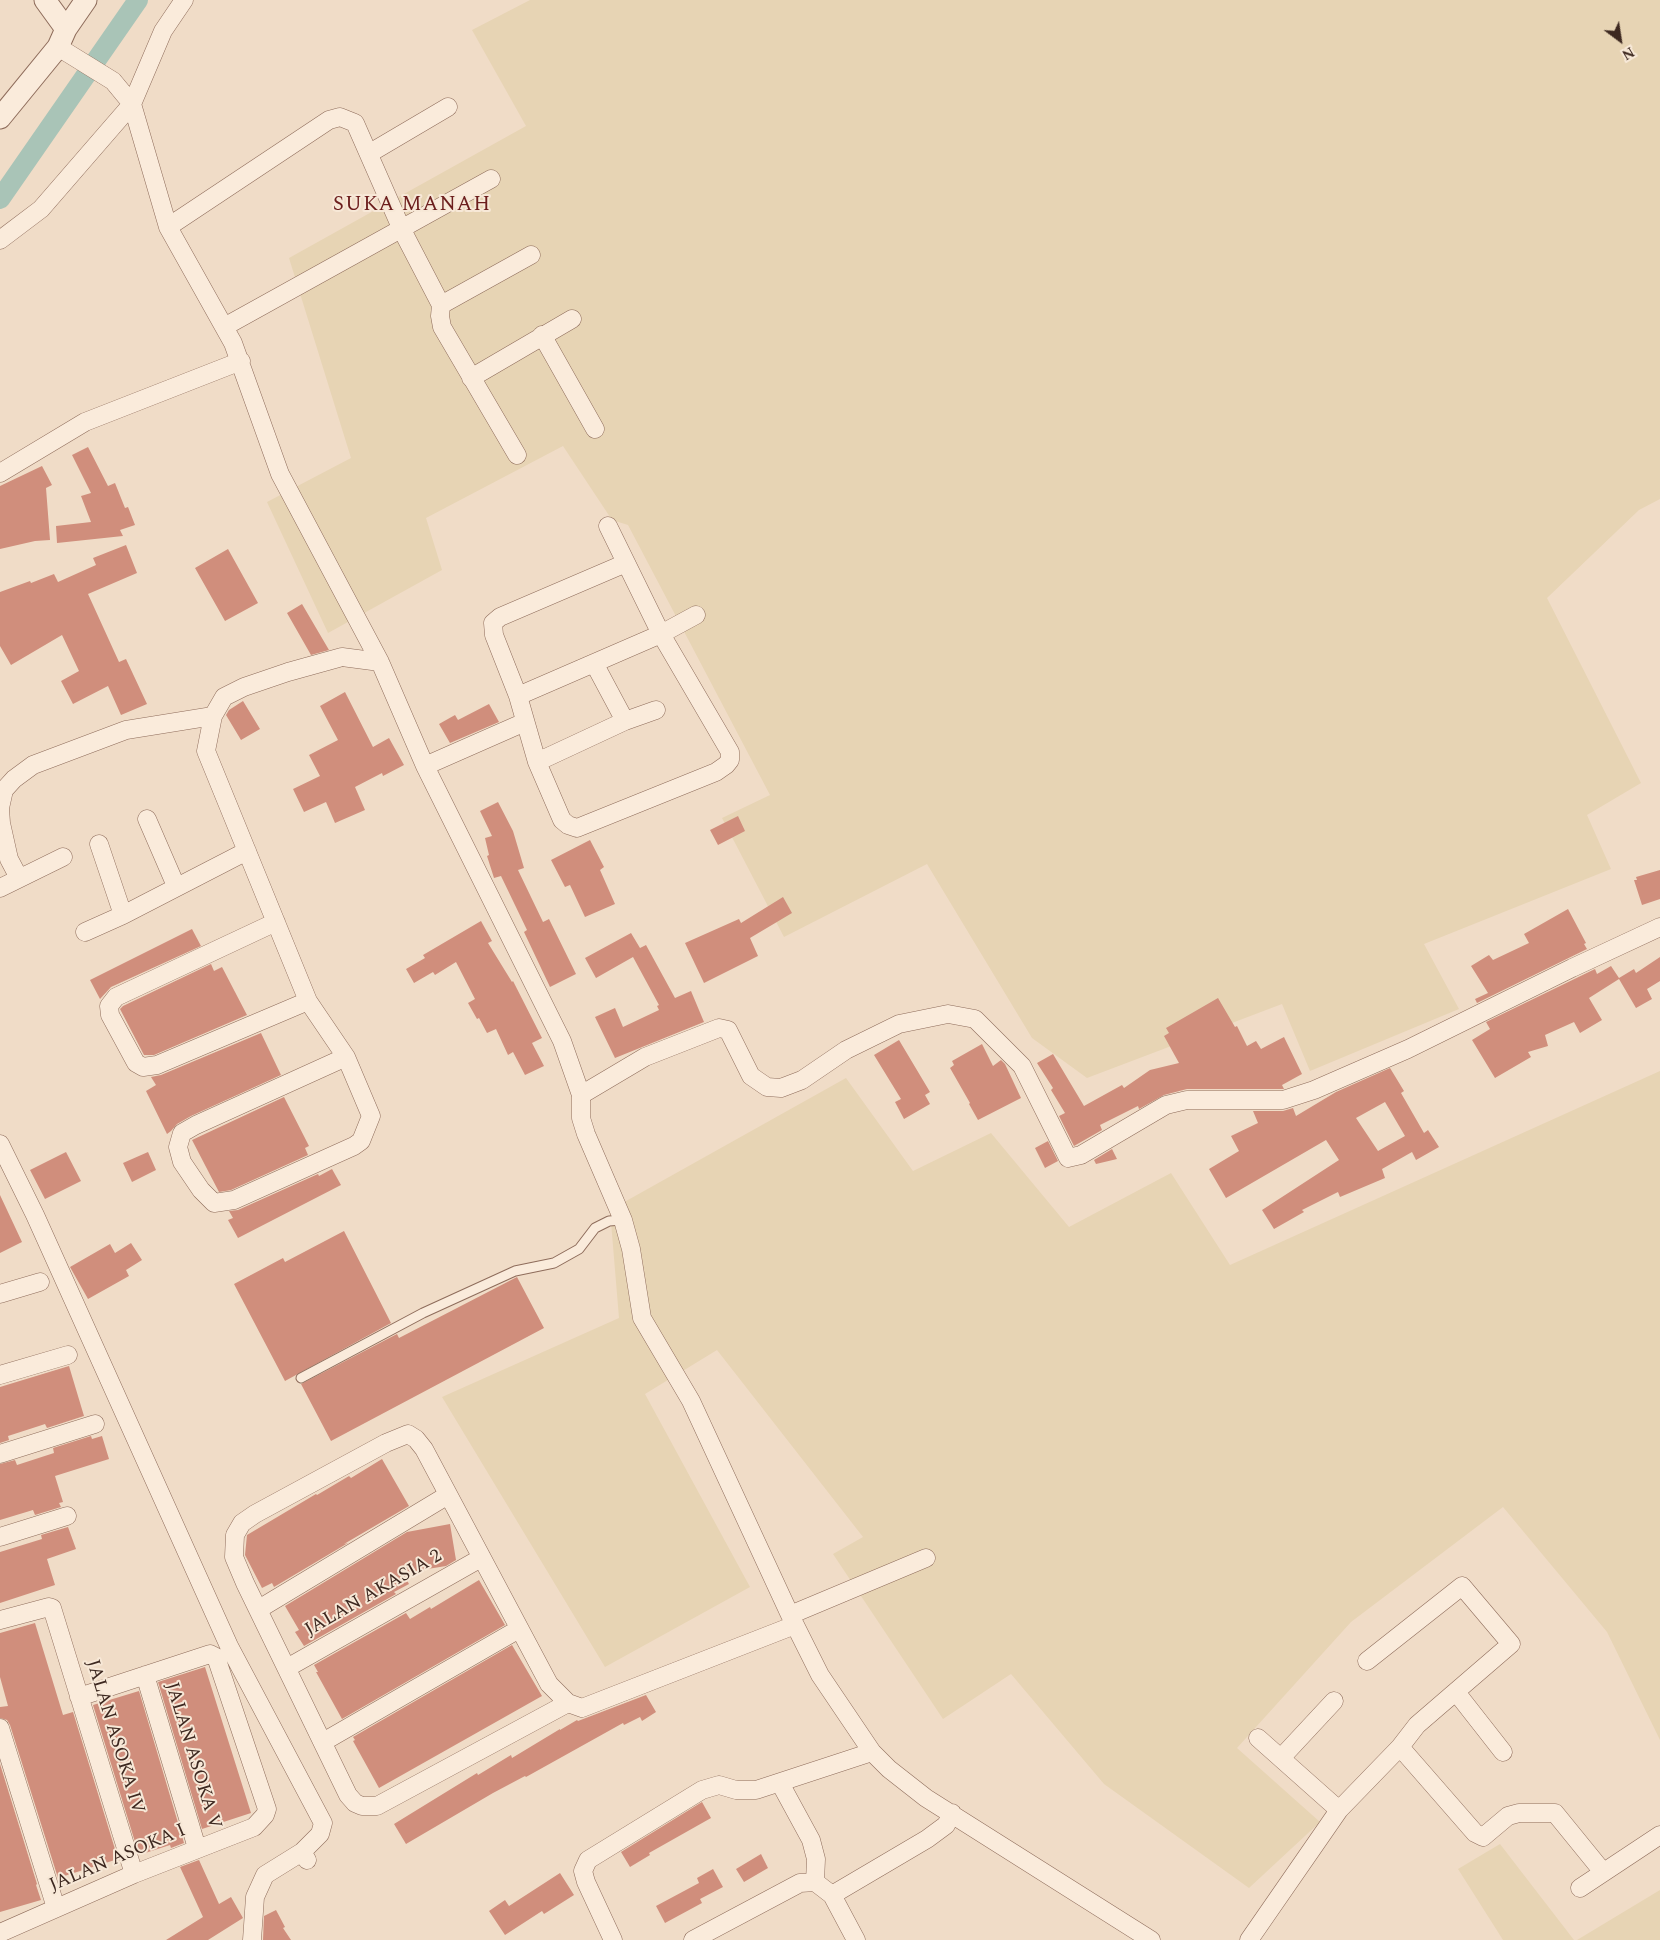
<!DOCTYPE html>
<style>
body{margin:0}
#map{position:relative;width:1660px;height:1940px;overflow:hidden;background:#f0dcc7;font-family:Spectral,serif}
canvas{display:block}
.north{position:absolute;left:1595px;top:15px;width:50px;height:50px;-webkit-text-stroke:4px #f7e8d7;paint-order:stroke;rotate:149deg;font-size:14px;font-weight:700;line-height:20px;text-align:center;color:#3d2820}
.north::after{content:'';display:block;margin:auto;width:18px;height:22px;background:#3d2820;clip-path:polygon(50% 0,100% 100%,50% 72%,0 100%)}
</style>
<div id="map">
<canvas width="1660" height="1940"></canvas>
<div class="north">N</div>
</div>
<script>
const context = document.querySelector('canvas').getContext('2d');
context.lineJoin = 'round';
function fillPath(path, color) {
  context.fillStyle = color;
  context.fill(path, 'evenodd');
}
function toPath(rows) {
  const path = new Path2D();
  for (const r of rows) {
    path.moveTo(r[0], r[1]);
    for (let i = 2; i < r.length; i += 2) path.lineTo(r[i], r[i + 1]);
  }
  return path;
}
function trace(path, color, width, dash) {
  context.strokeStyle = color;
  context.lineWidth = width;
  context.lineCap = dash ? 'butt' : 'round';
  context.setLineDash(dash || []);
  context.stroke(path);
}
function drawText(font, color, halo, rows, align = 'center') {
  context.font = font + ' Spectral,serif';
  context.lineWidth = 4;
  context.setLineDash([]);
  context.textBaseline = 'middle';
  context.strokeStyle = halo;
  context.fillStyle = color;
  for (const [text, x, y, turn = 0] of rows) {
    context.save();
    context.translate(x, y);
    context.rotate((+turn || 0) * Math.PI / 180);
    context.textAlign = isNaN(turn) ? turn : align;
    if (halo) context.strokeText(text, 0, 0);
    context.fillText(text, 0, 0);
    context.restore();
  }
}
fillPath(toPath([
 [530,0,1660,0,1660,499,1639,510,1547,598,1641,783,1587,815,1611,869,1424,944,1459,1009,1310,1071,1282,1004,1087,1078,1032,1038,927,864,784,937,722,818,770,795,628,525,612,520,563,446,426,518,442,570,328,633,267,502,351,458,289,258,526,126,472,30],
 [1660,1071,1660,1740,1607,1632,1503,1507,1351,1622,1237,1748,1320,1822,1249,1888,1104,1784,1011,1674,943,1719,833,1554,863,1537,717,1350,645,1394,750,1587,605,1667,442,1397,619,1318,610,1210,846,1078,913,1171,991,1133,1069,1227,1171,1173,1230,1265],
 [1500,1844,1574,1940,1503,1940,1458,1869],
 [1660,1890,1660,1940,1577,1940]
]), '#e7d4b4');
trace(toPath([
 [0,199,138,0]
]), '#a9c4b7', 20);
fillPath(toPath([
 [88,447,108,486,115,483,125,508,128,507,135,525,120,530,123,536,57,543,56,526,91,522,81,496,91,493,72,455],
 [42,466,52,485,46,488,50,540,35,541,0,549,0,486],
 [126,545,137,573,88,594,119,662,126,659,147,704,121,715,108,686,73,704,61,681,79,671,62,635,11,665,0,646,0,592,30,581,31,583,54,574,58,582,96,565,93,558],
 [228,549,258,603,225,621,195,568],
 [302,604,329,650,311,655,287,613],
 [345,692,373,747,389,738,404,765,383,776,382,773,355,787,365,810,335,823,326,802,304,812,293,789,320,776,309,755,338,740,320,706],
 [243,701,260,729,241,740,226,715,229,710],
 [489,704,499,722,450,743,439,724,455,715,458,720],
 [498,802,513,831,524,868,518,870,543,922,549,919,576,974,550,987,524,932,527,930,501,876,494,878,487,856,489,855,485,838,492,836,480,811],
 [738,816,745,831,718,845,710,830],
 [590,840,604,867,600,870,615,904,585,917,570,885,565,887,551,860],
 [1660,870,1660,899,1642,905,1634,880,1637,880,1636,877],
 [783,897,792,913,750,938,758,956,704,983,685,943,739,919,741,923],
 [1568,909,1586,943,1584,944,1587,949,1477,1003,1475,999,1488,993,1471,966,1489,955,1493,960,1529,943,1524,934],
 [481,921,492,941,488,943,512,982,513,981,542,1038,532,1043,544,1066,525,1075,513,1052,508,1055,496,1029,487,1033,479,1018,477,1019,468,1003,475,999,456,962,435,975,433,972,414,983,406,969,425,958,423,955],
 [192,929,201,946,111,987,100,999,90,980],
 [631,933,640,948,646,945,675,998,691,991,704,1022,615,1058,595,1017,615,1008,623,1027,659,1010,657,1006,659,1005,633,957,596,978,585,958],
 [1660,957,1660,981,1647,989,1652,999,1636,1008,1619,979,1589,998,1602,1020,1580,1033,1574,1022,1545,1035,1548,1046,1528,1052,1531,1057,1495,1078,1472,1040,1490,1029,1486,1022,1595,969,1597,974,1611,966,1619,978,1634,969,1636,973],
 [211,964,214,971,222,967,247,1015,154,1055,144,1055,120,1009,123,1006],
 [1218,998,1235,1027,1237,1026,1247,1046,1256,1041,1261,1049,1284,1037,1302,1074,1282,1085,1284,1089,1187,1089,1164,1095,1139,1109,1138,1106,1100,1125,1102,1130,1074,1146,1059,1116,1065,1113,1051,1090,1053,1088,1037,1063,1053,1054,1084,1106,1122,1085,1124,1088,1150,1070,1179,1063,1164,1036,1169,1033,1166,1028],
 [261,1033,281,1075,191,1116,177,1124,171,1131,167,1134,146,1091,156,1085,151,1077,161,1075],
 [899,1040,930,1092,925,1095,930,1104,904,1119,895,1102,901,1099,874,1055],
 [982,1044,993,1066,1001,1060,1005,1064,1021,1098,978,1120,969,1104,970,1103,950,1068,954,1065,952,1061],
 [1390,1068,1404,1091,1401,1093,1424,1133,1428,1130,1439,1147,1416,1160,1412,1152,1382,1169,1385,1178,1340,1197,1338,1192,1302,1210,1304,1212,1274,1229,1262,1210,1339,1160,1326,1140,1226,1198,1209,1169,1239,1151,1231,1136,1258,1123,1253,1111,1283,1111,1293,1108,1296,1116,1336,1092],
 [1385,1102,1405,1136,1378,1151,1356,1118],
 [284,1097,309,1146,305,1148,308,1155,231,1190,219,1192,192,1140],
 [1048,1141,1058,1161,1045,1168,1035,1148],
 [1112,1149,1117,1159,1096,1164,1094,1160],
 [66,1152,81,1181,45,1199,30,1170],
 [148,1152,156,1170,132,1182,123,1163],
 [332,1169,341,1185,238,1238,228,1220,233,1218,229,1211,238,1210,318,1174,319,1176],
 [0,1195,22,1242,0,1253],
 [344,1231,391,1323,285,1381,234,1284,283,1258,285,1262],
 [131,1243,142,1260,126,1270,129,1276,88,1299,70,1267,110,1244,115,1253],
 [517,1277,544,1328,331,1441,301,1384,397,1334,399,1338],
 [69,1366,84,1416,47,1428,45,1424,39,1426,8,1436,9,1440,0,1443,0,1387],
 [91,1436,92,1439,102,1436,109,1459,55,1476,63,1502,59,1503,61,1507,35,1515,33,1510,0,1520,0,1464,15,1460,17,1465,54,1453,53,1448],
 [382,1459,409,1506,344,1544,348,1543,274,1587,272,1583,262,1588,245,1555,247,1535,316,1494,317,1495,349,1476,351,1478],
 [450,1524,456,1560,446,1566,403,1573,409,1584,394,1592,396,1594,304,1646,295,1632,299,1630,285,1606,407,1532],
 [68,1527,76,1549,47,1559,55,1585,0,1603,0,1552,42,1539,41,1535],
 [479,1580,505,1625,342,1719,316,1672,318,1672,314,1665,406,1613,410,1619,430,1607,431,1609],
 [35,1623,63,1715,73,1712,118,1859,58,1878,10,1725,7,1720,0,1718,0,1707,8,1706,0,1677,0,1633],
 [512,1645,542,1696,379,1788,353,1741,355,1740,353,1737],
 [205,1667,251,1813,202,1829,158,1682],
 [139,1691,184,1843,171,1848,170,1845,139,1855,93,1705],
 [646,1695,656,1712,642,1721,640,1717,624,1725,623,1723,526,1777,525,1776,493,1793,406,1844,394,1824,464,1781,477,1773,478,1775,511,1755,512,1758,560,1729,560,1730,577,1720,578,1721],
 [0,1764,37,1884,36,1885,41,1900,0,1912],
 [702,1802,711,1818,649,1853,650,1855,630,1867,621,1852],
 [761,1854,768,1868,744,1882,736,1869],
 [199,1860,219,1904,231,1897,243,1918,208,1940,166,1940,203,1917,180,1867],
 [713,1869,723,1887,700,1899,702,1903,665,1923,656,1906,699,1883,697,1878],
 [560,1873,574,1895,544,1914,542,1911,505,1935,489,1911,505,1900,509,1906],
 [276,1910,285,1927,283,1928,291,1940,263,1940,264,1916]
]), '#d08e7c');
const service = toPath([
 [301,1378,423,1313,515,1271,554,1263,579,1249,595,1228,609,1221,623,1220]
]);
const minor = toPath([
 [58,47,113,81,132,104,168,227,233,343,280,474,380,662,425,766,562,1041,581,1095,581,1118,586,1134,623,1220,631,1249,642,1318,691,1401,790,1615,820,1675,872,1752,889,1769,926,1798,1151,1940],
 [370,153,448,107],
 [168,227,329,120,340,117,355,123,402,230,441,305,440,316,442,327,517,455],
 [0,240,41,209,132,104,163,31,184,0],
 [441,305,531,255],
 [224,327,491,179],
 [542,335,595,429],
 [471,378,572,319],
 [0,473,85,422,241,361],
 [608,526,661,634,730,752,730,760,726,765,716,772,577,828,568,825,562,820,537,762,518,696,494,635,493,623,500,617,626,563],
 [594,663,625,721],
 [518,696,661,634,696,615],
 [537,762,625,721,656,710],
 [425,766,525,722],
 [147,819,176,886],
 [99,844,123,915],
 [19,878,9,859,1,823,0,808,4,790,14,779,33,765,126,730,213,716],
 [0,888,63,857],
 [276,922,116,997,109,1006,110,1015,136,1063,143,1067,157,1065,308,1001],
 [85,932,123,915,247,851],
 [346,1057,196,1125,182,1133,178,1147,182,1162,201,1190,214,1203,234,1200,354,1146,361,1141,371,1116,346,1057,308,1001,206,751,213,716,224,697,244,687,288,672,342,657,380,662],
 [581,1095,645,1057,719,1028,728,1030,751,1076,767,1087,781,1088,802,1080,846,1050,899,1024,948,1014,975,1019,1022,1066,1068,1158,1081,1155,1166,1105,1187,1100,1283,1100,1314,1090,1408,1049,1572,968,1660,927],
 [0,1144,35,1215,229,1646,323,1823,320,1834,302,1852],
 [0,1294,40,1282],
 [0,1375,68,1355],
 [0,1454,95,1424],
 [0,1537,67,1516],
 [259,1609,448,1495],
 [790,1615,926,1558],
 [0,1620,49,1607,52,1608,134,1874],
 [287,1668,481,1558],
 [145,1675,197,1848],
 [1456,1692,1503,1752],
 [568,1703,377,1806,362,1806,355,1803,348,1795,245,1583,234,1557,235,1535,242,1523,255,1514,386,1443,408,1434,416,1439,424,1449,549,1684,568,1703,582,1708,795,1625],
 [0,1728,56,1908],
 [1258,1738,1339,1810],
 [323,1742,519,1629],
 [1400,1747,1475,1833,1483,1837,1508,1816,1519,1813,1555,1813,1603,1872],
 [1281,1758,1334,1701],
 [780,1783,811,1840,816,1859,815,1882],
 [1580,1888,1660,1835],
 [832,1895,927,1839,946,1825,952,1813],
 [0,1933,134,1874,254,1827,265,1815,267,1809,216,1657,210,1654,79,1697],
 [252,1940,255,1897,265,1875,302,1852,307,1860],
 [613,1940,586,1882,583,1871,588,1860,702,1790,719,1785,736,1790,756,1790,872,1752],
 [693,1940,800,1883,815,1882,832,1895,856,1940],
 [1249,1940,1339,1810,1400,1747,1417,1725,1511,1644,1462,1586,1367,1661]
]);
const tertiary = toPath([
 [45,0,66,29],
 [0,118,58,47,66,29,86,0]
]);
trace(service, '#8e6c5b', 11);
trace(minor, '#8e6c5b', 19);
trace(tertiary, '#8e6c5b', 23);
trace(service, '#faebdb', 9);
trace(minor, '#faebdb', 18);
trace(tertiary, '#faebdb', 21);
drawText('19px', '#3d2820', '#f7e8d7', [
 ["JALAN AKASIA 2",374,1594,-30],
 ["JALAN ASOKA IV",114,1737,73],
 ["JALAN ASOKA V",192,1756,73],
 ["JALAN ASOKA I",118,1859,-23]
]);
context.letterSpacing = '1px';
drawText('21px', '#6c1e1d', '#f7e8d7', [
 ["SUKA MANAH",412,206]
]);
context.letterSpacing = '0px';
</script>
